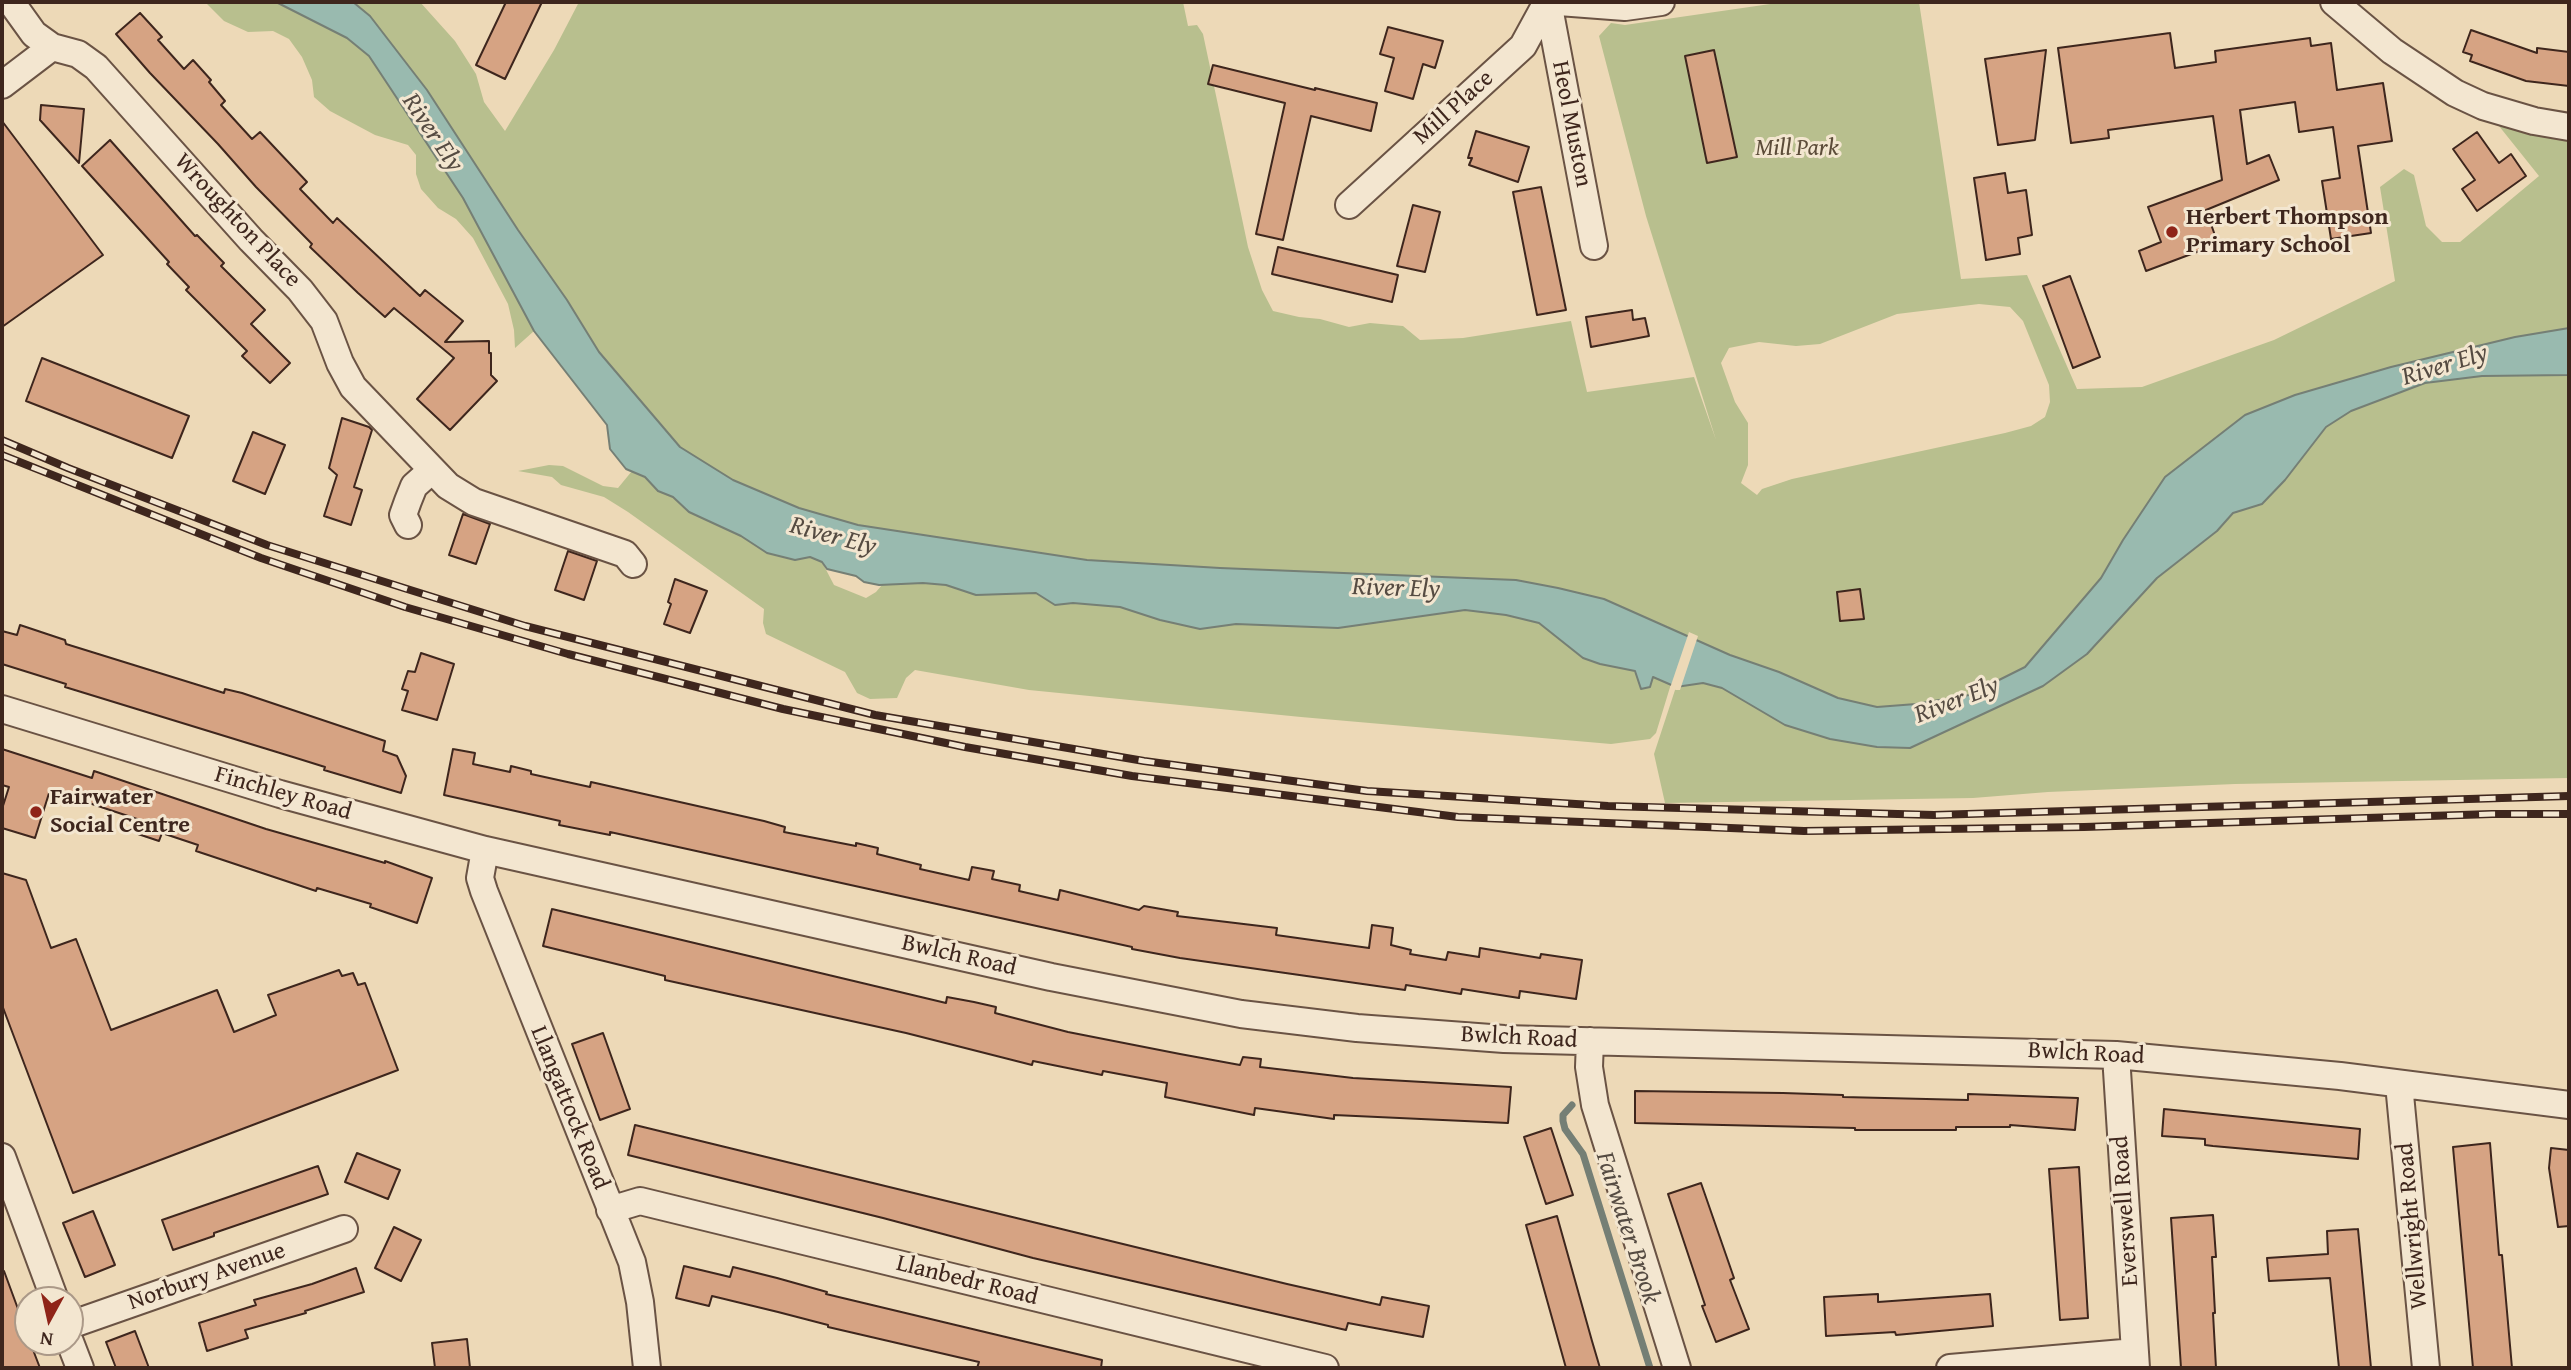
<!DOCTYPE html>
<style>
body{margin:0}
#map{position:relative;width:2571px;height:1370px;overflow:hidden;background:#edd9b7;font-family:"Gentium Book Plus",serif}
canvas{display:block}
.frame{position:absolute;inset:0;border:4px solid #3e261d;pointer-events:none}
.north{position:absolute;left:14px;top:1286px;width:70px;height:70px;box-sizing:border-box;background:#f3e6d0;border:2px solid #ab9988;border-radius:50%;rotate:188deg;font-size:19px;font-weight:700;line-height:28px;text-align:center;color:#3e261d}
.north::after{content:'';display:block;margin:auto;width:24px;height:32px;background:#8f2418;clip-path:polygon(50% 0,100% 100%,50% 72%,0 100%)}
</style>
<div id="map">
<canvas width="2571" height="1370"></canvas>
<div class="frame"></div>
<div class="north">N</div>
</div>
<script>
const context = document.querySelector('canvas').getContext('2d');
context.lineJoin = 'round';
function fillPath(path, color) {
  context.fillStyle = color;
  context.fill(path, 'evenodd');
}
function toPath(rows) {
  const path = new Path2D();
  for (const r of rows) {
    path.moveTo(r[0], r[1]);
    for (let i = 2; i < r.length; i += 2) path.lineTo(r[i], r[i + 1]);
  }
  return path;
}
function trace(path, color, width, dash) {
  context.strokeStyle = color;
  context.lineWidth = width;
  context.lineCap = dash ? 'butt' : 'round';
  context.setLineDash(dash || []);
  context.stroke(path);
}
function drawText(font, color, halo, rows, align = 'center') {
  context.font = font + ' "Gentium Book Plus",serif';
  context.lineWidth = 6;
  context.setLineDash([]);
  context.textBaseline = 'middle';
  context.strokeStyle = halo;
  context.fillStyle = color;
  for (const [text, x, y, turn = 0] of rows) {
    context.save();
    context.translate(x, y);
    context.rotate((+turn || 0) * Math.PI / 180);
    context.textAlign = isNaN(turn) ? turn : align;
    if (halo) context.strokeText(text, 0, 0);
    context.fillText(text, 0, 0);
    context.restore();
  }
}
fillPath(toPath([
 [201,2,276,2,347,38,369,56,463,198,534,331,515,348,514,330,508,304,473,238,456,219,438,208,421,189,416,174,416,155,408,145,375,135,330,111,314,97,312,80,302,57,289,39,273,31,248,32,224,21,207,4],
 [353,2,420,2,455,41,476,74,484,102,505,131,554,50,579,2,1183,2,1188,26,1197,25,1203,34,1248,247,1262,290,1273,311,1299,317,1320,319,1349,327,1370,323,1403,326,1420,340,1463,338,1571,321,1587,392,1694,377,1716,440,1646,216,1599,36,1611,23,1625,25,1784,2,1919,2,1961,279,2027,275,2077,389,2142,387,2274,340,2395,281,2380,187,2404,169,2414,175,2426,226,2442,242,2460,242,2539,176,2483,106,2569,127,2569,328,2515,337,2391,367,2295,395,2245,415,2123,540,2101,578,2025,667,1969,695,1916,704,1877,707,1838,698,1779,672,1730,655,1657,622,1558,588,1516,580,1220,568,1087,560,858,525,799,508,733,480,680,447,599,352,567,300,518,230,427,90,370,16],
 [1979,304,2010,307,2023,321,2049,385,2050,402,2045,417,2031,426,2005,433,1792,479,1762,489,1757,495,1741,483,1748,465,1748,423,1735,402,1721,363,1729,348,1759,342,1796,346,1820,344,1897,314],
 [2569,375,2569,778,2235,784,2048,792,1973,798,1665,803,1654,754,1676,687,1703,683,1722,688,1785,725,1830,739,1877,747,1910,748,2043,686,2087,654,2157,578,2217,531,2233,513,2262,503,2285,480,2326,427,2351,411,2425,383,2482,376],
 [549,465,563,466,603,486,618,488,632,471,645,477,658,491,673,497,689,512,741,536,767,553,810,557,822,562,834,585,866,598,876,592,882,585,923,583,946,585,976,595,1036,593,1055,605,1073,603,1120,607,1160,620,1200,629,1236,624,1338,628,1465,610,1506,615,1539,623,1600,664,1629,668,1671,684,1656,733,1650,739,1611,744,1301,717,1029,690,915,670,906,678,897,698,870,699,857,693,845,672,766,634,763,623,764,609,628,512,604,497,561,485,552,477,518,471]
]), '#b8bf8e');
const water = toPath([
 [276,2,353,2,370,16,427,90,518,230,567,300,599,352,680,447,733,480,799,508,858,525,1087,560,1220,568,1516,580,1558,588,1604,599,1730,655,1779,672,1838,698,1877,707,1916,704,1969,695,2025,667,2101,578,2123,540,2165,477,2245,415,2295,395,2391,367,2515,337,2569,328,2569,375,2482,376,2425,383,2351,411,2326,427,2285,480,2262,504,2233,513,2217,531,2157,578,2087,654,2043,686,1910,748,1877,747,1830,739,1785,725,1722,688,1703,683,1676,687,1653,677,1650,687,1641,689,1635,671,1600,664,1583,658,1539,623,1506,615,1465,610,1338,628,1236,624,1200,629,1160,620,1120,607,1073,603,1055,605,1036,593,976,595,946,585,923,583,879,585,864,582,856,576,827,569,822,562,810,557,795,560,767,553,741,536,689,512,673,497,658,491,645,477,626,469,610,449,607,425,534,331,463,198,369,56,347,38,276,2]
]);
fillPath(water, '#99baaf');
trace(water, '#757f75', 2);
fillPath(toPath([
 [1689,632,1698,636,1680,690,1676,690,1670,688]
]), '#edd9b7');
trace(toPath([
 [1572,1105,1563,1115,1563,1121,1565,1129,1583,1154,1650,1368]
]), '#757f75', 7);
const building = toPath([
 [506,2,542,2,505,79,476,65,506,2],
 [140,13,162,37,158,40,184,69,193,60,211,80,209,82,225,101,221,105,252,139,260,132,307,182,300,189,333,223,337,218,420,296,425,290,463,321,445,342,489,341,489,353,491,353,491,375,497,381,450,430,417,399,454,358,394,308,385,317,358,293,310,247,312,244,256,187,218,144,150,73,116,34,140,13],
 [1388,27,1443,41,1435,68,1423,64,1413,99,1385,91,1394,58,1380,54,1388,27],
 [2471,30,2537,53,2537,48,2569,52,2569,86,2526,81,2470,61,2472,55,2463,52,2471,30],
 [2170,33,2175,68,2216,62,2215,51,2310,38,2311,46,2331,43,2337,90,2383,83,2392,141,2358,146,2371,233,2331,239,2322,181,2340,178,2333,127,2299,132,2295,102,2240,110,2247,164,2269,155,2279,180,2206,210,2218,244,2146,271,2139,251,2161,242,2148,207,2222,180,2213,116,2108,130,2109,138,2071,143,2058,48,2170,33],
 [1714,50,1737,157,1707,163,1685,56,1714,50],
 [2046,50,2035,140,1998,145,1985,59,2046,50],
 [1213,65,1315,90,1315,88,1377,103,1371,131,1311,116,1283,240,1256,234,1285,103,1208,84,1213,65],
 [41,105,84,109,79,163,40,120,41,105],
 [2,121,103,255,2,327,2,121],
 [1476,131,1529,147,1518,182,1469,165,1472,158,1468,158,1476,131],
 [2477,132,2499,163,2511,154,2526,176,2477,211,2462,189,2475,180,2453,149,2477,132],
 [110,140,195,236,197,235,224,263,221,266,265,310,251,324,290,363,270,383,242,356,247,351,186,290,189,287,167,264,169,262,82,166,110,140],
 [2005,173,2008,193,2026,190,2032,235,2018,238,2020,254,1986,260,1974,178,2005,173],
 [1541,187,1566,310,1537,315,1513,192,1541,187],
 [1413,205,1440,212,1425,272,1397,266,1413,205],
 [1278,247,1398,275,1392,302,1272,274,1278,247],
 [2070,276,2100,357,2073,368,2043,286,2070,276],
 [1632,310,1633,320,1645,318,1649,336,1591,347,1586,317,1632,310],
 [42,358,189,416,172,458,26,401,42,358],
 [342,418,369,427,372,430,354,487,362,490,351,525,324,516,337,475,329,468,342,418],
 [253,432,285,445,265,494,233,481,253,432],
 [463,514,490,524,476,564,449,555,463,514],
 [568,551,597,561,584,600,555,590,568,551],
 [675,579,707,591,690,633,664,624,671,604,668,602,675,579],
 [1860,589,1864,619,1840,621,1837,592,1860,589],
 [20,625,65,640,66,644,224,693,225,689,242,693,385,741,383,751,397,756,406,776,401,793,324,770,325,767,293,757,65,687,66,684,2,664,2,631,17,635,20,625],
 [421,653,454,664,437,720,402,710,408,691,402,689,408,671,415,672,421,653],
 [2,749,92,778,94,771,266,829,385,863,385,861,432,878,417,923,370,907,371,904,317,888,316,891,196,851,198,845,162,833,159,841,138,834,143,821,50,790,35,838,2,828,2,809,9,787,2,785,2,749],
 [453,749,475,753,473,764,510,772,511,766,531,771,531,774,590,787,591,782,764,821,785,827,784,832,856,846,856,843,878,848,877,854,921,865,920,869,969,880,972,867,994,871,992,879,1020,885,1019,891,1058,900,1060,890,1139,910,1144,906,1178,912,1177,916,1277,928,1276,935,1369,948,1372,925,1393,928,1391,945,1411,950,1410,954,1446,960,1448,952,1479,957,1480,948,1540,958,1541,954,1582,960,1576,999,1520,991,1519,998,1462,989,1461,994,1406,985,1405,990,1180,958,1132,949,1132,947,610,832,610,835,559,825,560,821,444,795,453,749],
 [2,873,26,880,51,948,76,939,111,1030,217,990,234,1032,276,1015,268,995,339,970,342,976,353,973,358,985,365,983,398,1070,73,1193,2,1005,2,873],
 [552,909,946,1003,947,997,974,1002,996,1007,995,1013,1068,1032,1180,1054,1240,1065,1243,1057,1261,1059,1260,1067,1353,1078,1511,1087,1508,1123,1334,1115,1334,1119,1255,1108,1254,1115,1165,1097,1167,1083,1103,1071,1102,1075,1033,1061,1032,1065,906,1033,665,980,665,976,543,946,552,909],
 [603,1033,630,1109,600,1120,572,1044,603,1033],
 [1635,1091,1783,1093,1843,1095,1843,1097,1968,1100,1968,1094,2078,1098,2075,1130,2010,1125,2010,1127,1956,1127,1956,1130,1855,1130,1855,1128,1635,1123,1635,1091],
 [2164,1109,2360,1129,2358,1159,2213,1146,2205,1145,2205,1139,2162,1136,2164,1109],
 [635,1125,1287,1284,1380,1305,1382,1297,1429,1306,1423,1337,1348,1323,1346,1330,1289,1317,1033,1258,883,1218,628,1155,635,1125],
 [1551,1128,1573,1195,1546,1204,1524,1137,1551,1128],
 [2490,1143,2499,1255,2502,1255,2512,1368,2473,1368,2453,1147,2490,1143],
 [2551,1148,2569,1150,2569,1226,2558,1227,2549,1168,2551,1148],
 [357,1153,400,1170,388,1199,345,1182,357,1153],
 [318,1166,328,1194,214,1233,214,1236,173,1250,162,1220,318,1166],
 [2079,1167,2088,1318,2060,1320,2049,1169,2079,1167],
 [1701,1183,1734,1278,1730,1280,1749,1329,1716,1342,1702,1306,1705,1305,1668,1194,1701,1183],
 [93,1211,115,1265,85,1277,63,1223,93,1211],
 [2213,1215,2216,1257,2212,1257,2215,1313,2213,1313,2216,1368,2181,1368,2171,1218,2213,1215],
 [1557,1216,1592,1341,1600,1368,1566,1368,1526,1225,1557,1216],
 [394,1227,421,1240,401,1281,375,1268,394,1227],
 [2358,1229,2371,1368,2339,1368,2330,1278,2269,1281,2267,1258,2328,1254,2327,1231,2358,1229],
 [684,1266,730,1277,733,1267,777,1278,827,1292,826,1294,1102,1360,1101,1368,977,1368,979,1362,828,1327,828,1325,778,1312,712,1296,709,1306,676,1298,684,1266],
 [356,1268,364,1292,305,1311,306,1313,245,1330,248,1338,207,1351,199,1323,256,1305,254,1300,312,1284,356,1268],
 [2,1271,4,1271,28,1336,28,1342,30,1342,40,1368,2,1368,2,1271],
 [1878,1294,1878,1302,1990,1294,1993,1326,1896,1335,1895,1332,1826,1336,1824,1297,1878,1294],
 [135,1331,149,1368,116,1368,106,1342,135,1331],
 [467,1339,470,1368,435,1368,432,1343,467,1339]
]);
fillPath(building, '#d6a383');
trace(building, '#3e261d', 2);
const minor = toPath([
 [11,2,34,34,52,47,78,54,96,67,251,240,300,290,324,321,340,363,353,387,448,486,474,502,625,554,633,564],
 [1548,2,1594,246],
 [1559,2,1625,7,1661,2],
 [2334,2,2392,51,2455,93,2483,106,2534,121,2569,127],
 [2,85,52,47],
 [1349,205,1523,46,1547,2],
 [408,525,403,515,408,501,414,486,432,470],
 [2,709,280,794,485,850,1051,977,1241,1014,1357,1028,1504,1039,2116,1055,2340,1076,2569,1105],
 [485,850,480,878,484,891,632,1262,640,1302,647,1368],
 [1590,1041,1589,1067,1595,1105,1677,1368],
 [2116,1055,2136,1368],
 [2399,1084,2426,1368],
 [2,1157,55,1300],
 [610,1210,640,1201,1325,1368],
 [70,1325,344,1229],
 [70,1342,80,1368],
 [1950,1368,2135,1352]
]);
trace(minor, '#6a5344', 30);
trace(minor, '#f3e6d0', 26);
const rail = toPath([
 [2,440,68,468,267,545,525,626,875,715,1144,761,1367,791,1608,806,1934,815,2569,796],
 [2,455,261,558,405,607,568,654,783,709,965,747,1132,776,1458,817,1804,831,2084,827,2492,814,2569,814]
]);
trace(rail, '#3e261d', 8);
trace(rail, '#f3e6d0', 5, [16]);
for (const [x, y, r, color] of [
 [2172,232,7,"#8f2418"],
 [36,812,7,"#8f2418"]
]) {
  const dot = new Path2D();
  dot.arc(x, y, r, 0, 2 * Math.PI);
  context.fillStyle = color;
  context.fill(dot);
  trace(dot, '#f3e6d0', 2.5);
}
drawText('24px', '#3e261d', '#f3e6d0', [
 ["Mill Place",1454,108,-42],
 ["Heol Muston",1571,124,79],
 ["Wroughton Place",237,221,47],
 ["Finchley Road",283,794,16],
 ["Bwlch Road",959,956,13],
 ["Bwlch Road",1519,1038,3],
 ["Bwlch Road",2086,1054,3],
 ["Llangattock Road",569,1108,68],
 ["Everswell Road",2126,1211,-94],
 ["Wellwright Road",2413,1226,-95],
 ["Norbury Avenue",207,1277,-19],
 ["Llanbedr Road",967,1281,14]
]);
drawText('italic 24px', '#5c4c39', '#f3e6d0', [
 ["Mill Park",1797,149]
]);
drawText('bold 24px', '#3e261d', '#f3e6d0', [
 ["Herbert Thompson",2186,218],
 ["Primary School",2186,246],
 ["Fairwater",50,798],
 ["Social Centre",50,826]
], 'left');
drawText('italic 26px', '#554b42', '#f3e6d0', [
 ["River Ely",432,133,56],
 ["River Ely",2445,366,-17],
 ["River Ely",833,537,15],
 ["River Ely",1396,589,2],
 ["River Ely",1957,701,-21],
 ["Fairwater Brook",1627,1228,72]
]);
</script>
